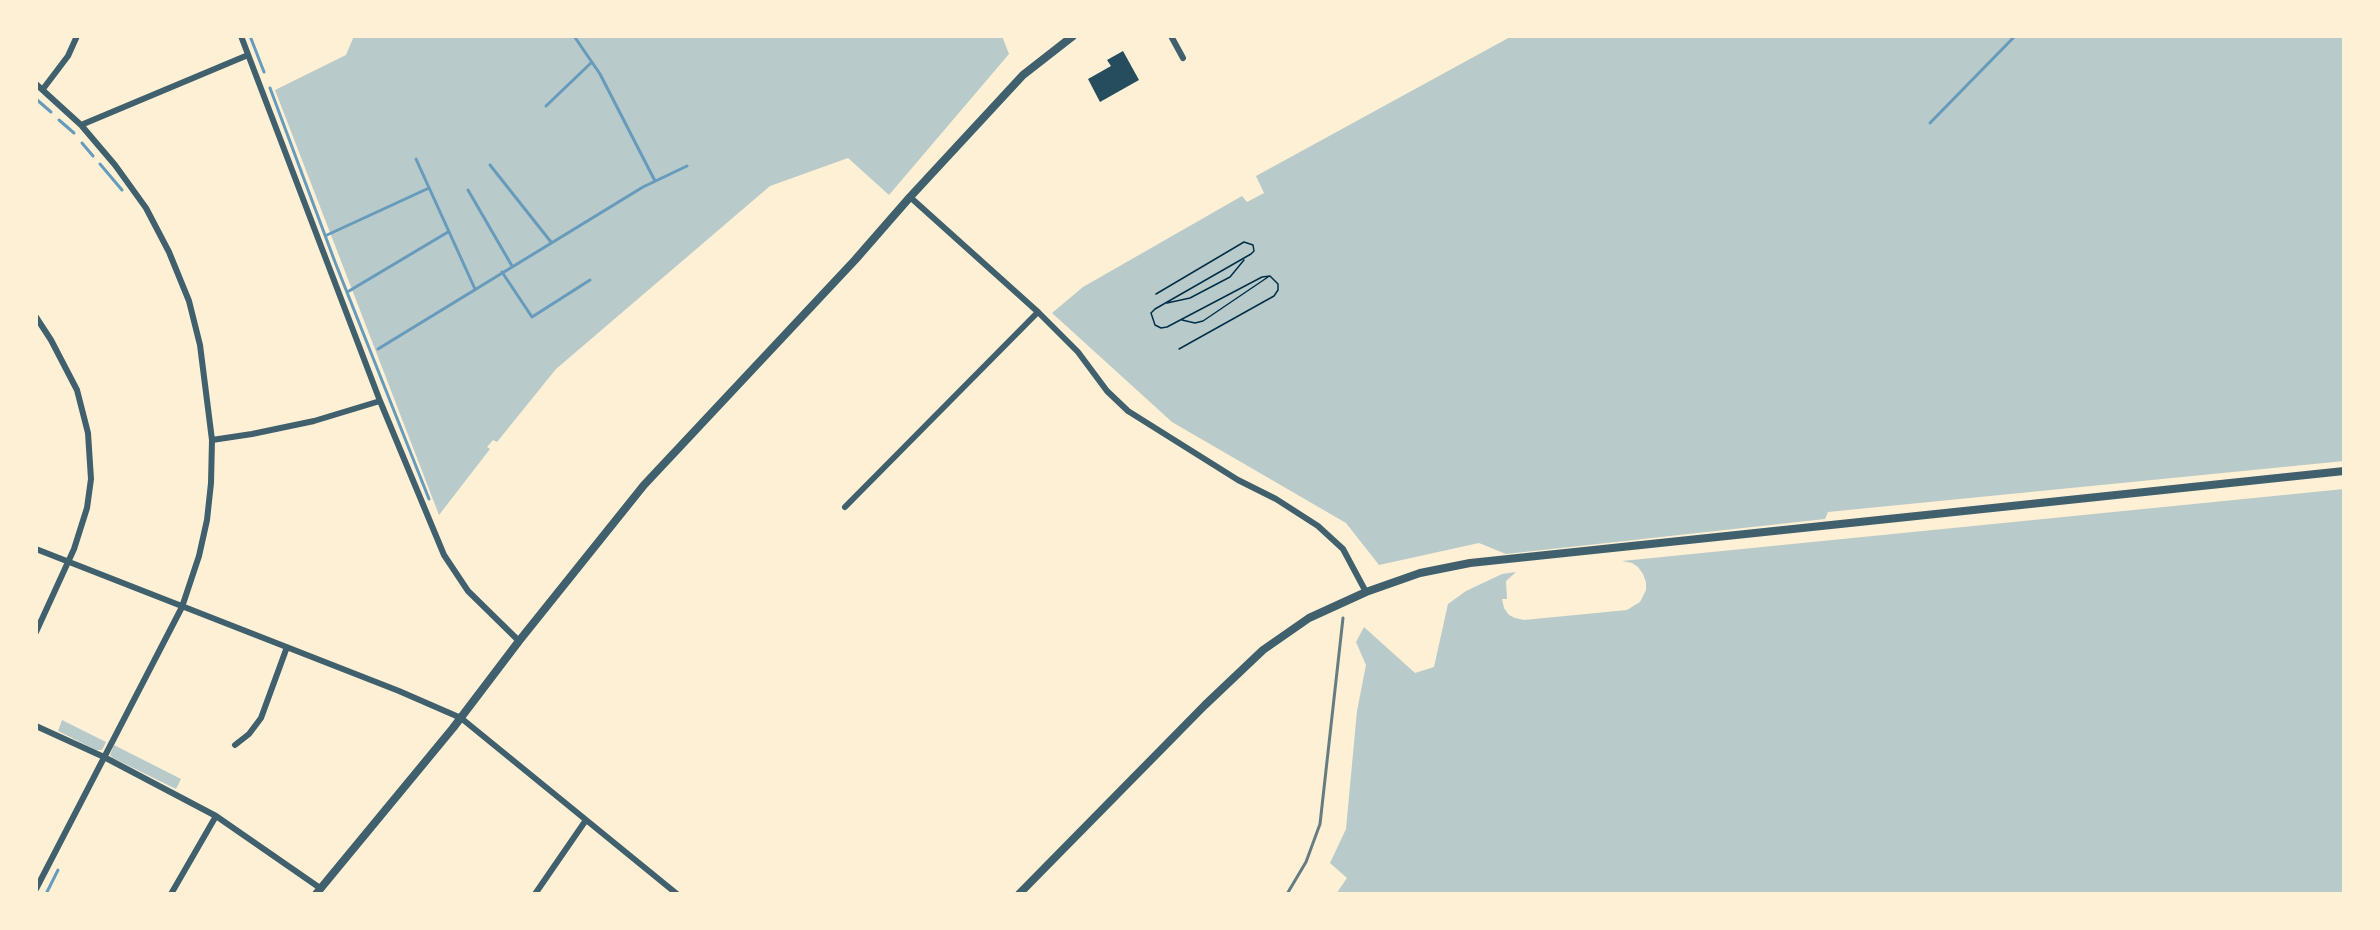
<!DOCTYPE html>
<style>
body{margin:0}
#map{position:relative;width:2380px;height:930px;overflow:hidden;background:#fdf0d5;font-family:Overpass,sans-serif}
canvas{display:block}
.frame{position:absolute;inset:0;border:38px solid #fdf0d5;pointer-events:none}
</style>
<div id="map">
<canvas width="2380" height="930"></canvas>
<div class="frame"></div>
</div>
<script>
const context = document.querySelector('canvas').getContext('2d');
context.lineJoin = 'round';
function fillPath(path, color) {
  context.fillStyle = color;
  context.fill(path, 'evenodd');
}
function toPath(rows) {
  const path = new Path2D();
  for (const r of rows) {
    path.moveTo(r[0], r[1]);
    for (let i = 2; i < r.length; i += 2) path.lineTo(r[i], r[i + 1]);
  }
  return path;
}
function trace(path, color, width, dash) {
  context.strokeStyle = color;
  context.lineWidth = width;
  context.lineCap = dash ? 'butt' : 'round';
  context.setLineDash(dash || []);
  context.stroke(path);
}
fillPath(toPath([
 [354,36,1002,36,1009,54,889,195,848,158,770,186,556,369,497,442,493,440,487,447,490,449,439,515,275,90,346,55],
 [1512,36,2344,36,2344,461,1828,512,1825,519,1506,554,1479,543,1379,565,1346,523,1172,422,1052,313,1083,287,1242,196,1247,202,1264,193,1256,176],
 [2344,489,2344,894,1336,894,1347,878,1330,863,1346,829,1357,711,1366,665,1356,642,1364,627,1415,673,1434,667,1448,604,1466,591,1502,574,1516,572,1506,581,1507,599,1502,599,1504,608,1509,615,1515,618,1524,620,1627,610,1640,602,1646,590,1646,582,1643,574,1638,567,1632,563,1622,561],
 [62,720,106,742,102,750,96,750,58,731],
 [114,745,181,779,176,789,113,758,110,755]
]), '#b9caca');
trace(toPath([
 [250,36,264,72],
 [574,36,600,74,655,181],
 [270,88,335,262,429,499],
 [36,99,51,112],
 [546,106,592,62],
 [59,120,74,133],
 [1930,123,2015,36],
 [82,143,93,156],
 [416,159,475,289],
 [100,164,122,190],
 [490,165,551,242],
 [468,190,512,266],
 [327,235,429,188],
 [502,272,532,317,590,280],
 [349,291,448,232],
 [378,349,643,187,687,166],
 [46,894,58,870]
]), '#669bbc', 3);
fillPath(toPath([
 [1123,51,1139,80,1100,102,1088,79,1111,66,1107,60]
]), '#264d5e');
trace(toPath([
 [1156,294,1244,242,1253,245,1254,251,1251,254,1155,309,1151,313,1155,325,1161,328,1167,327,1262,277,1270,276,1278,284,1278,290,1274,296,1179,349],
 [1167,303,1190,298,1230,277,1244,260],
 [1182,320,1195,323,1203,321,1268,277]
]), '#003049', 1.5);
trace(toPath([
 [241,36,380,401,444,555,468,591,519,641],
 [1171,36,1183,58],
 [36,84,81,125,115,165,146,208,169,252,189,301,200,345,212,440,211,483,207,520,199,556,182,607,36,889],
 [43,89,68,56,77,36],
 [81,125,248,55],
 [910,197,1038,312,1078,352,1107,391,1128,411,1238,480,1276,499,1318,526,1343,549,1366,592],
 [36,317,51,340,77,390,88,433,91,479,87,508,74,549,36,632],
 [212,440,252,434,314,421,380,401],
 [845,507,1038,312],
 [36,549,399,691,461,718,677,894],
 [36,726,104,757,216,816,320,888],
 [235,745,249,734,261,718,287,647],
 [171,894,216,816],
 [535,894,586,820]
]), '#3f606c', 6);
trace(toPath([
 [316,894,453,728,519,641,644,485,855,260,910,197,1023,75,1073,36],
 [1019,894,1205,705,1263,650,1309,618,1366,592,1420,573,1470,563,2344,471]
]), '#3f606c', 8);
trace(toPath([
 [1287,894,1306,862,1320,824,1343,618]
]), '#657d81', 3);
</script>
